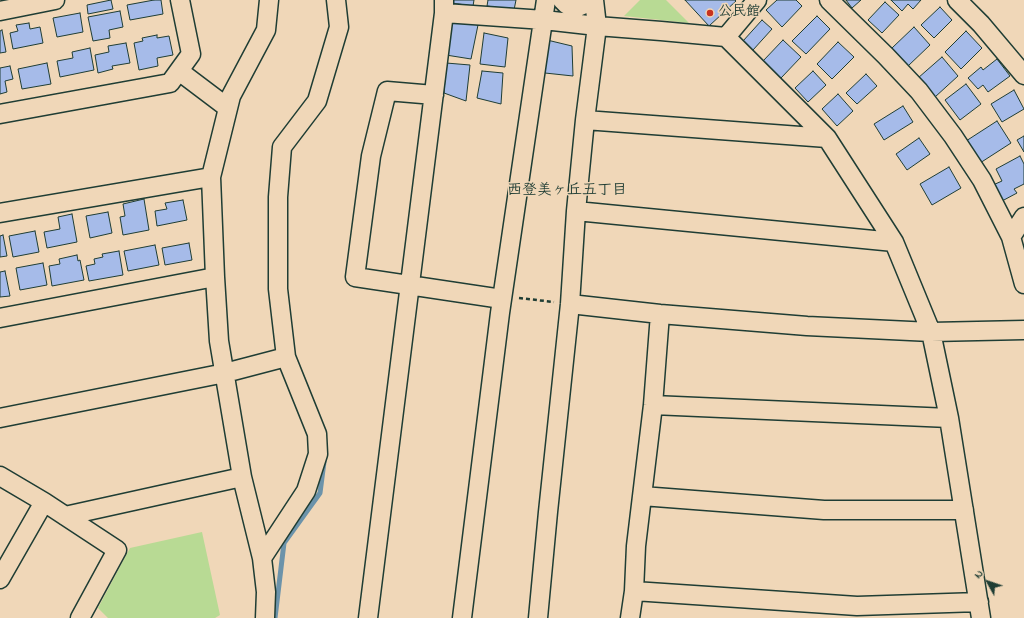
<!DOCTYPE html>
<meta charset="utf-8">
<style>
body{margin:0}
#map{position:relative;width:1024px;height:618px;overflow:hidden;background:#f0d7b8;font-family:"Indie Flower",sans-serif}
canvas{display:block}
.north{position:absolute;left:968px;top:562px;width:40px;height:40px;-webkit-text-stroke:3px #f0d7b8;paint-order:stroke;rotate:310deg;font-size:11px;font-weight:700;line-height:16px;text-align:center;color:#1f3d34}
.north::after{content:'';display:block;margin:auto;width:14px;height:18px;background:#1f3d34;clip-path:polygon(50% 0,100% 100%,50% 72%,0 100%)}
</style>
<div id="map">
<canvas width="1024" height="618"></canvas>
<div class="north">N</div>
</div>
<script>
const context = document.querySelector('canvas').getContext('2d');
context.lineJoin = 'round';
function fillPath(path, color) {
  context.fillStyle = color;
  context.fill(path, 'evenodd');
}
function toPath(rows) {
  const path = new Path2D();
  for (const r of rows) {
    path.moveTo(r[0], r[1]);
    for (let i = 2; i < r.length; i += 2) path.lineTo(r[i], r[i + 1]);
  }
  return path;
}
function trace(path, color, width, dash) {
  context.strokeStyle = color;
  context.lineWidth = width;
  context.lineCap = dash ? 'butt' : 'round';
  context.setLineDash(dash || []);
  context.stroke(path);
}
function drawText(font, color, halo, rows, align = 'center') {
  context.font = font + ' "Indie Flower","Klee One",sans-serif';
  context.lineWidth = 3;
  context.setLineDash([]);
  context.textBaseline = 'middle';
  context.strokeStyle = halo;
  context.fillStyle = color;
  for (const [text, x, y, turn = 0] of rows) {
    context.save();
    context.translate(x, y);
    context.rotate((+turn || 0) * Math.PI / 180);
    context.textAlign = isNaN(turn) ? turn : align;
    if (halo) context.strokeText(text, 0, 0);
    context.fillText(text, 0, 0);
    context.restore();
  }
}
fillPath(toPath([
 [640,0,666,0,689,23,624,16],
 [202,532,220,615,215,618,108,618,98,608,130,548]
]), '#b8da94');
trace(toPath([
 [275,618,284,543,320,493,324,462]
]), '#6c93aa', 5);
const building = toPath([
 [111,0,113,9,88,14,87,5,111,0],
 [154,0,161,0,163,14,130,20,127,5,154,0],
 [451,0,474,0,473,6,451,3,451,0],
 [488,0,516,0,514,10,487,6,488,0],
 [685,0,735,0,736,1,709,26,685,0],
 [777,0,796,0,802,6,782,27,766,10,777,0],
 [846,0,861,0,852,8,846,0],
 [891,0,921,0,913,9,908,4,902,11,891,0],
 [885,2,899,15,882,33,868,20,885,2],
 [940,7,952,20,934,38,921,25,940,7],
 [120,11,123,27,109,30,110,38,93,41,88,17,120,11],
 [80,13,83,32,57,37,53,18,80,13],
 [817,16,830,29,806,54,792,41,817,16],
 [452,20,478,25,471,59,446,55,452,20],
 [762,20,772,29,753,50,743,41,762,20],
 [29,23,30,29,40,27,43,43,13,49,10,33,18,31,16,25,29,23],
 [914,27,930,45,908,66,892,48,914,27],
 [2,30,6,52,0,53,0,31,2,30],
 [966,31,982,48,961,69,945,52,966,31],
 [484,33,508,38,505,67,480,64,484,33],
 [157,35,157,38,169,36,173,55,157,58,158,66,139,70,134,43,143,41,142,38,157,35],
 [547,40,572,46,573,76,545,73,547,40],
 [783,40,801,57,781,78,763,61,783,40],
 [838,42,854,57,832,79,817,64,838,42],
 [126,43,130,63,112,66,113,69,98,73,95,55,109,52,108,46,126,43],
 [90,48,94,70,60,77,57,61,73,58,72,52,90,48],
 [942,57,958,76,935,97,918,78,942,57],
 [997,59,1010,76,988,92,983,85,978,89,968,78,981,67,983,70,997,59],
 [47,63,51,84,22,89,18,69,47,63],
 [446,63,470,65,466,101,444,93,446,63],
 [10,66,13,79,5,81,7,92,0,94,0,68,10,66],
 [482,71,503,73,501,104,477,98,482,71],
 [813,71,826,85,808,102,795,88,813,71],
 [866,74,877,86,857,104,846,93,866,74],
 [966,84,981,104,960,120,945,100,966,84],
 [1014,90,1024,109,1002,122,991,104,1014,90],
 [838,94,853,111,837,126,822,109,838,94],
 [903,106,913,122,884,140,874,124,903,106],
 [997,121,1011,143,980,163,966,141,997,121],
 [1024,136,1024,152,1017,140,1024,136],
 [919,138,930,154,907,170,896,154,919,138],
 [1020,156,1024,164,1024,184,1014,189,1017,193,1002,201,993,185,1002,181,996,169,1020,156],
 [949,167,961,188,932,205,920,184,949,167],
 [144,199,149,230,123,235,120,217,125,216,123,204,144,199],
 [183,200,187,220,157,226,155,211,167,209,165,203,183,200],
 [108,212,112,233,90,238,86,216,108,212],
 [72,214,77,242,47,248,44,232,60,229,58,217,72,214],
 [35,231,39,252,13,257,9,236,35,231],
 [3,235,7,256,0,257,0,236,3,235],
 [189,243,192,260,165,265,162,248,189,243],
 [155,245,159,265,128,271,124,251,155,245],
 [119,251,123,275,89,281,86,266,95,264,94,259,103,257,102,254,119,251],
 [77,255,78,261,80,260,84,280,52,286,49,266,60,264,59,259,77,255],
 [43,263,47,285,20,290,16,268,43,263],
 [5,271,10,296,0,297,0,272,5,271]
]);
fillPath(building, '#a6bbe9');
trace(building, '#1f3d34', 1);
const minor = toPath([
 [562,0,567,5,578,7,594,0],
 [829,0,886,56,919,91,953,136,982,180,1011,237,1024,284],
 [957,0,981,24,1024,75],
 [0,11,55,0],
 [444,13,544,20,597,26,661,31,726,37,827,138,894,242,931,332,949,418,981,618],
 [726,37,757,0],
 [179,71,228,108],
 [434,95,387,91,371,156,355,277,502,299],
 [0,114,170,83,191,54,180,0],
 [585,120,827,138],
 [576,211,894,242],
 [0,213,211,177],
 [1011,237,1024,217],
 [570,304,660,314,807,326,931,332,1024,330],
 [0,318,215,277],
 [653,405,949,418],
 [0,418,225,373,286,357,278,289,278,197,282,147,317,101,339,27,336,0],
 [0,476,44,502,117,550,80,618],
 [242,477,262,558,266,592,265,618],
 [642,496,824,510,964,510],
 [65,516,242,477,219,341,215,277,211,177,231,96,266,30,269,0],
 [262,558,306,491,318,454,317,434,286,357],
 [0,579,44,502],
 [634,591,857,606,979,602],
 [368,618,444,13,444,0],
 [462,618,500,313,546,0],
 [538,618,548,512,570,304,576,211,585,120,597,26,594,0],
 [630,618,634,591,636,546,653,405,660,314]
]);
trace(minor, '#1f3d34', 21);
trace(toPath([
 [519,298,554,302]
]), '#1f3d34', 2.5, [4, 3]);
trace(minor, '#f0d7b8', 18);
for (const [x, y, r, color] of [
 [710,13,4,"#c8321e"]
]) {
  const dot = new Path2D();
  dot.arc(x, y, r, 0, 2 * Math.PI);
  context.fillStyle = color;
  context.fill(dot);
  trace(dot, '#f0d7b8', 1.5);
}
drawText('bold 14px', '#1f3d34', '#f0d7b8', [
 ["公民館",718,13]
], 'left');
drawText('bold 15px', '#1f3d34', '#f0d7b8', [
 ["西登美ヶ丘五丁目",567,192]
]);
</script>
